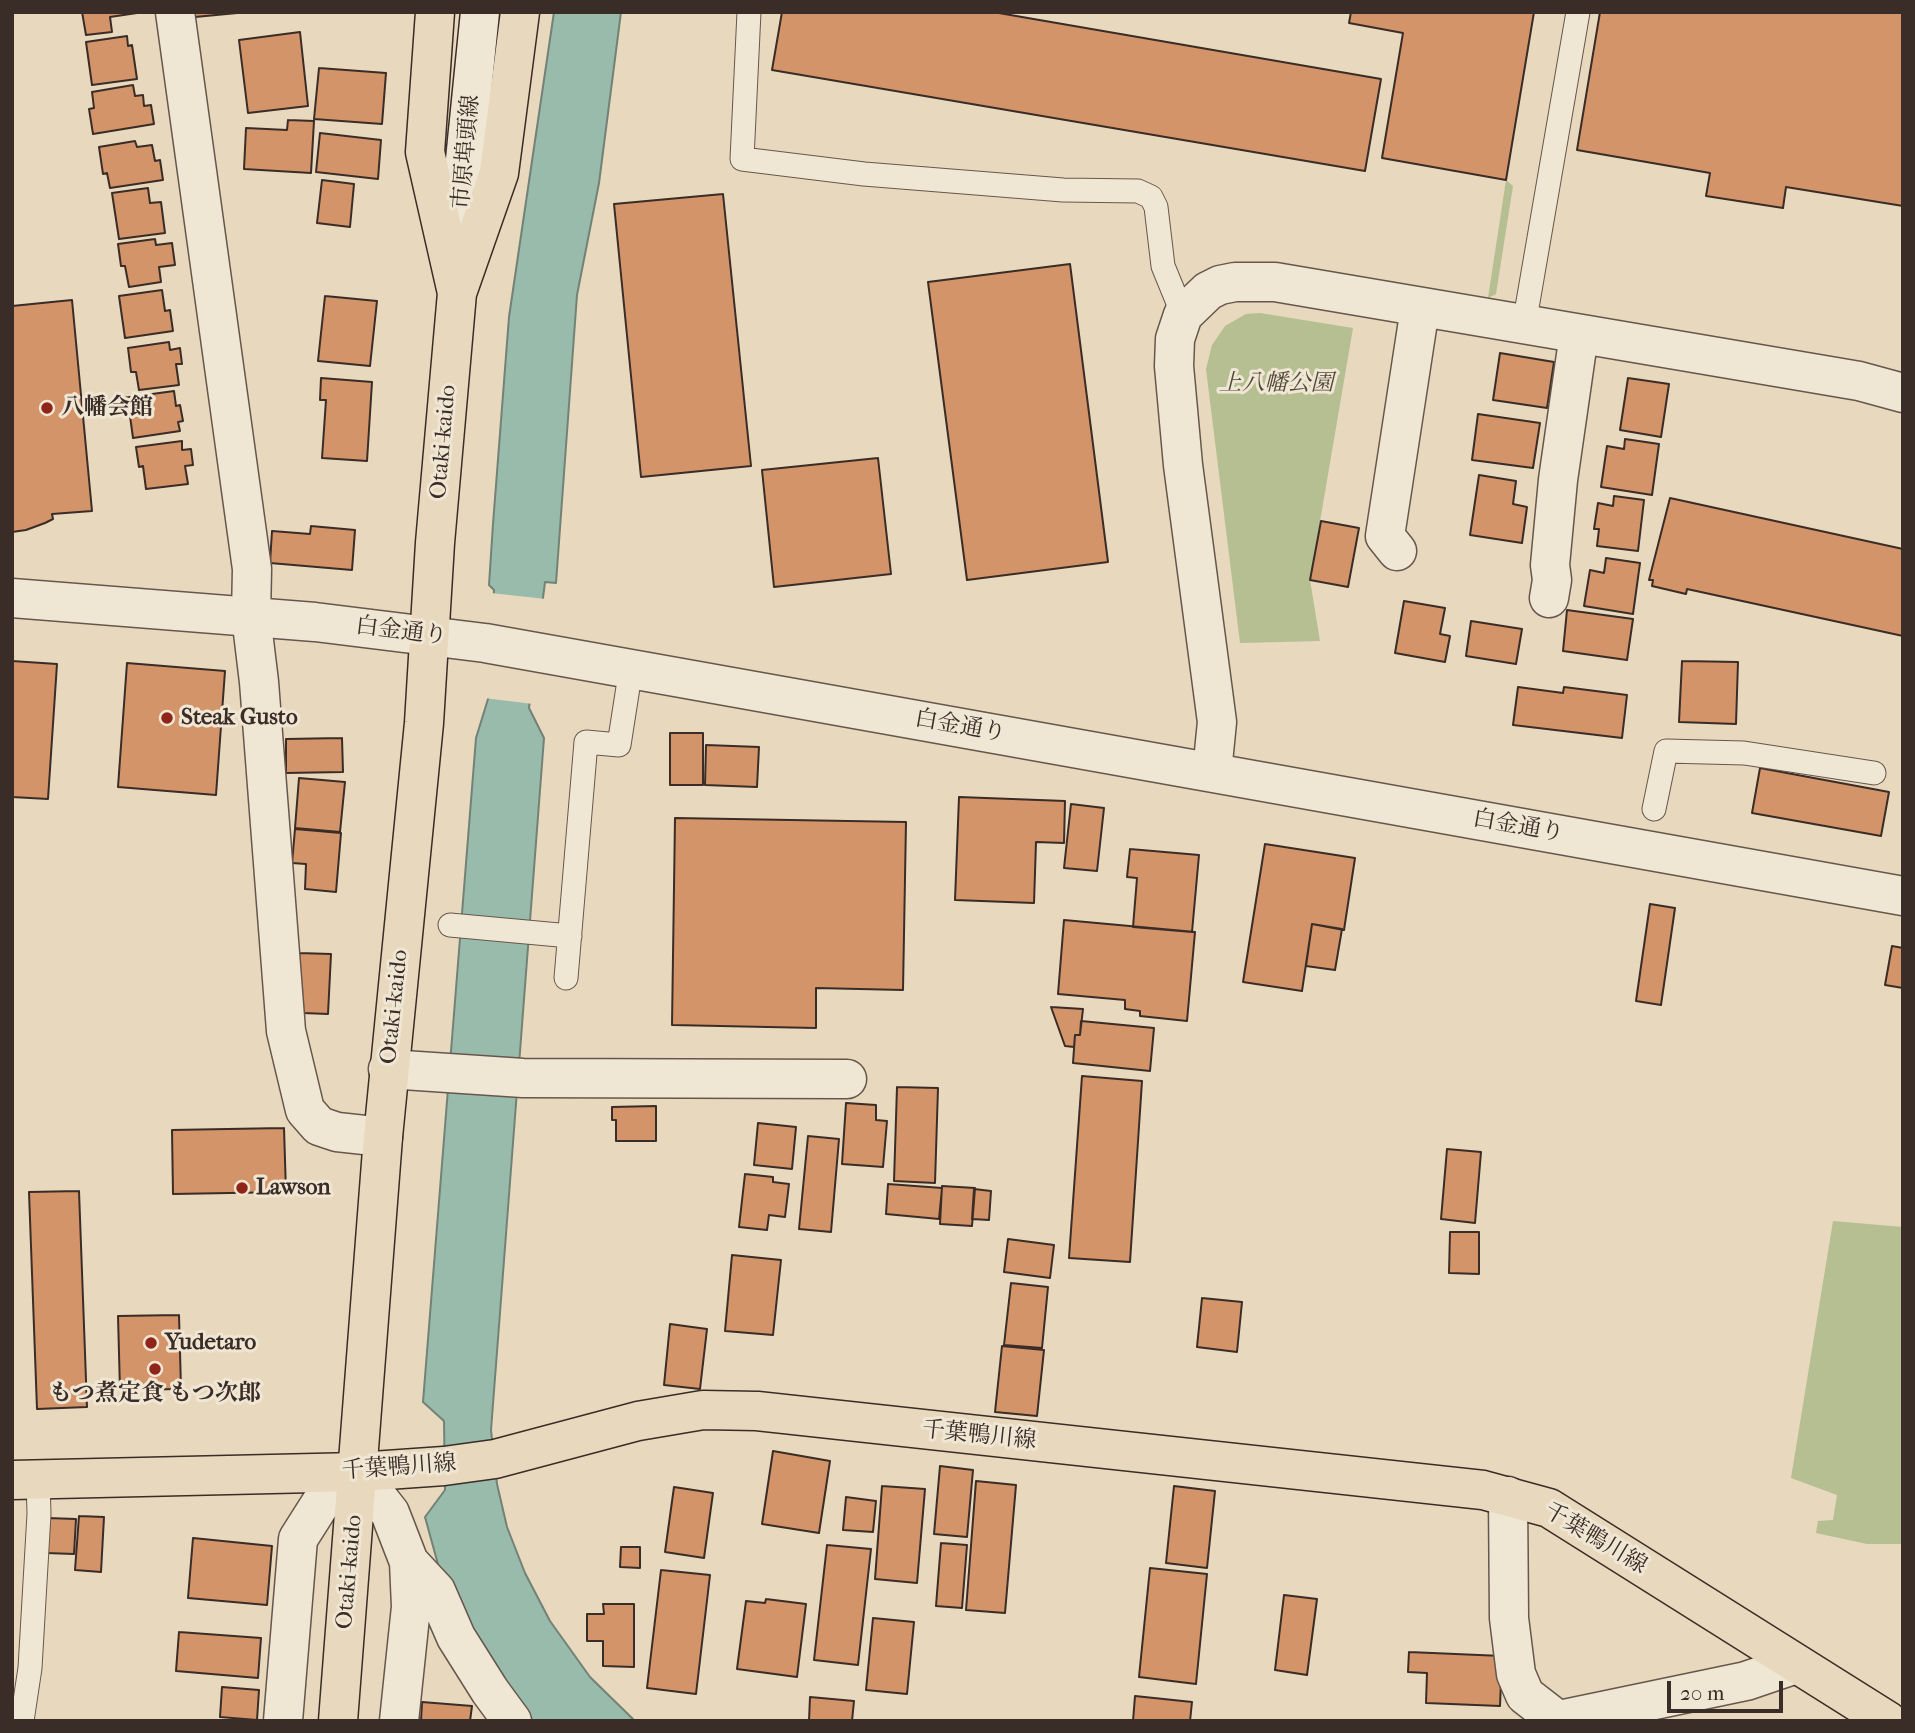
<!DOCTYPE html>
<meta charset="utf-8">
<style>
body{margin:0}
#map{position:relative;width:1915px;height:1733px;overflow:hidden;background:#e8d8bd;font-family:"IM FELL French Canon",serif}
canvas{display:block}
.frame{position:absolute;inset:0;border:14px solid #3a2c26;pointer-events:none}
.scale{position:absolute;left:1667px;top:1681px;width:116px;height:32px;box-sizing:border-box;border:4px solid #3a2c26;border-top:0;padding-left:9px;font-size:21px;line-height:24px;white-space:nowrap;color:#3a2c26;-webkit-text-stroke:5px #f0e6d4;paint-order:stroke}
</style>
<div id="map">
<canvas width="1915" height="1733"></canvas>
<div class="frame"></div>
<div class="scale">20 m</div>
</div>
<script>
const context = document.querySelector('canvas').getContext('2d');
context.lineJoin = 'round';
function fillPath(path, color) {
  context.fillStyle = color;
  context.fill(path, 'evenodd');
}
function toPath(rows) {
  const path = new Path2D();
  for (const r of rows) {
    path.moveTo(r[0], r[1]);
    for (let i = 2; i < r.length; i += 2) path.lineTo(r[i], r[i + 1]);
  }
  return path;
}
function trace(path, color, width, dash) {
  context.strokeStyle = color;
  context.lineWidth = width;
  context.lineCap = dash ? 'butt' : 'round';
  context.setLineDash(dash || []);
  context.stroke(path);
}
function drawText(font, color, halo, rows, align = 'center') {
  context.font = font + ' "IM FELL French Canon","Noto Serif JP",serif';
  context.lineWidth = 6;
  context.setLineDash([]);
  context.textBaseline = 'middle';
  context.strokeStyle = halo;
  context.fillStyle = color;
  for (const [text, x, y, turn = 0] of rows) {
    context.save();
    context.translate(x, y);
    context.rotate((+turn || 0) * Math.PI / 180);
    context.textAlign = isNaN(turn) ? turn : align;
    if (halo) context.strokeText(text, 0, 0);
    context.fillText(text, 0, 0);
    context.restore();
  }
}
fillPath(toPath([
 [1506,180,1513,186,1496,294,1488,298],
 [1260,313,1353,328,1310,580,1320,641,1240,643,1206,369,1212,345,1225,326,1246,314],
 [1833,1221,1903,1227,1903,1544,1867,1544,1816,1533,1818,1521,1833,1520,1837,1495,1791,1478]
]), '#b5bf91');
const water = toPath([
 [554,12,621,12,599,183,577,295,556,583,545,582,529,708,544,738,491,1430,497,1484,507,1527,525,1573,550,1621,590,1677,635,1721,525,1721,442,1579,425,1517,445,1490,444,1421,423,1402,476,738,488,699,494,590,489,585,493,524,509,317,554,12]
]);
fillPath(water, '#98bbac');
trace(water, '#728276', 2);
fillPath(toPath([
 [491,593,546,599,533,704,484,698]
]), '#e8d8bd');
const building = toPath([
 [82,12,137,12,137,13,110,17,112,32,86,35,82,12],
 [195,12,248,12,195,17,195,12],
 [782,12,993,12,1381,79,1365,171,772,70,782,12],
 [1351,12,1534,12,1506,180,1382,158,1403,33,1349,23,1351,12],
 [1600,12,1903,12,1903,206,1786,187,1783,208,1706,196,1710,173,1577,150,1600,12],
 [300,32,308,106,248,113,239,40,300,32],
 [127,36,128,46,132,45,137,79,92,85,86,42,127,36],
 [319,68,386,73,382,124,314,119,319,68],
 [133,85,135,96,143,95,144,106,151,105,154,124,93,134,89,109,94,108,92,92,133,85],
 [288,120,314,121,311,173,244,169,246,128,287,130,288,120],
 [320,133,381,140,378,179,316,172,320,133],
 [135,141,137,147,152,145,155,161,160,160,163,180,110,188,107,173,103,174,99,147,135,141],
 [322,180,354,184,350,227,317,223,322,180],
 [148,188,150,203,161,202,165,233,119,239,112,193,148,188],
 [723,194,751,466,641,477,614,204,723,194],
 [155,239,156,245,172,243,175,265,159,267,161,282,129,287,125,266,121,266,118,244,155,239],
 [1070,264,1108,562,967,580,928,282,1070,264],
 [162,290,165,311,170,310,173,331,125,338,119,296,162,290],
 [325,296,377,301,370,366,318,361,325,296],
 [72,300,92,511,52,514,53,519,45,523,26,530,12,532,12,306,72,300],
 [169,342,170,350,180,348,182,364,176,364,179,385,139,390,136,372,131,372,128,348,169,342],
 [1500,353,1554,362,1547,408,1493,400,1500,353],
 [321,378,372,382,367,461,322,458,326,400,320,400,321,378],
 [1628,378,1669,384,1661,437,1620,430,1628,378],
 [174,391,176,406,180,405,183,421,178,422,180,431,133,438,130,416,126,417,123,398,174,391],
 [1478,414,1540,423,1533,468,1472,460,1478,414],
 [1625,439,1659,444,1652,495,1601,487,1607,446,1624,449,1625,439],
 [182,441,182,450,191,449,193,465,185,466,188,484,146,489,143,466,139,467,136,447,182,441],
 [878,458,891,574,774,587,762,470,878,458],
 [1479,475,1516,481,1513,504,1527,507,1522,543,1470,535,1479,475],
 [1614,496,1644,500,1638,551,1597,546,1599,529,1594,529,1598,503,1613,506,1614,496],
 [1670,498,1903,549,1903,636,1687,589,1686,594,1652,586,1653,580,1649,580,1670,498],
 [1321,521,1359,528,1348,587,1310,580,1321,521],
 [311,526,355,530,352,570,270,563,272,531,310,534,311,526],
 [1606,558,1640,563,1633,614,1584,606,1590,570,1604,573,1606,558],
 [1404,601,1445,608,1440,634,1450,636,1445,662,1395,653,1404,601],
 [1567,610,1633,619,1627,660,1563,651,1567,610],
 [1471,621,1522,629,1516,664,1466,656,1471,621],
 [12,661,57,664,48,799,12,797,12,661],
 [1682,661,1738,662,1736,724,1679,722,1682,661],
 [127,663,225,671,216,795,118,787,127,663],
 [1518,687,1563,693,1564,687,1627,695,1622,738,1513,725,1518,687],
 [670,733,703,733,703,785,670,785,670,733],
 [342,738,343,772,286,773,286,739,342,738],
 [706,745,759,747,757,787,705,785,706,745],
 [1760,768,1889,792,1881,836,1752,813,1760,768],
 [299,778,345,782,340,832,295,828,299,778],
 [959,797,1065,801,1064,843,1036,842,1034,903,955,900,959,797],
 [1071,804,1104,808,1097,871,1064,868,1071,804],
 [675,818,906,822,903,990,816,988,816,1028,672,1025,675,818],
 [295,829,341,833,336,892,305,889,306,864,292,863,295,829],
 [1265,844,1355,858,1344,930,1312,924,1302,991,1243,982,1265,844],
 [1130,849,1199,855,1192,932,1133,927,1137,878,1127,877,1130,849],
 [1650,904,1675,908,1661,1005,1636,1001,1650,904],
 [1064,920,1195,932,1187,1021,1140,1016,1140,1011,1125,1009,1125,1000,1058,994,1064,920],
 [1312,924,1342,929,1335,970,1306,966,1312,924],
 [1892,946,1903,948,1903,988,1885,985,1892,946],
 [299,953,331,954,328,1014,303,1013,299,953],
 [1051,1007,1083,1009,1080,1035,1075,1035,1074,1047,1065,1046,1051,1007],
 [1081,1021,1154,1028,1150,1071,1073,1063,1075,1035,1080,1035,1081,1021],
 [1082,1076,1142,1081,1130,1262,1069,1258,1082,1076],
 [897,1087,938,1088,935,1183,894,1181,897,1087],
 [846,1103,876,1105,876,1120,887,1121,883,1167,842,1164,846,1103],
 [656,1106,656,1141,616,1141,616,1120,612,1120,612,1107,656,1106],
 [758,1123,796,1127,792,1169,754,1165,758,1123],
 [284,1128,286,1192,173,1194,172,1130,284,1128],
 [808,1136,839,1139,831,1232,799,1229,808,1136],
 [1447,1149,1481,1152,1475,1223,1441,1219,1447,1149],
 [745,1174,773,1177,773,1182,789,1184,785,1217,769,1215,767,1230,739,1227,745,1174],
 [888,1184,942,1188,939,1219,886,1214,888,1184],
 [942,1186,975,1188,972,1226,940,1224,942,1186],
 [974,1189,991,1191,989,1220,972,1219,974,1189],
 [79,1191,87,1407,37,1409,29,1192,79,1191],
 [1450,1232,1479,1232,1479,1274,1449,1273,1450,1232],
 [1008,1239,1054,1245,1050,1278,1004,1272,1008,1239],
 [732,1255,781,1260,773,1335,725,1331,732,1255],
 [1011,1283,1048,1287,1042,1348,1004,1345,1011,1283],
 [1202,1298,1242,1302,1237,1352,1197,1347,1202,1298],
 [179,1315,181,1389,120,1390,118,1316,179,1315],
 [670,1324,707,1329,700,1389,664,1385,670,1324],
 [1002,1346,1044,1350,1037,1416,995,1412,1002,1346],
 [773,1451,830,1461,819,1533,762,1524,773,1451],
 [940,1466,973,1470,967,1537,934,1534,940,1466],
 [976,1481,1016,1485,1005,1613,966,1610,976,1481],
 [882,1486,925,1489,917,1583,875,1579,882,1486],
 [1174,1486,1215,1491,1207,1568,1166,1563,1174,1486],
 [674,1487,713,1493,704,1558,665,1552,674,1487],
 [846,1497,876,1501,873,1532,843,1530,846,1497],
 [79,1516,104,1517,101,1572,75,1570,79,1516],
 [47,1518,76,1519,74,1554,46,1553,47,1518],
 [193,1538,272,1546,267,1605,188,1598,193,1538],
 [941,1543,967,1545,962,1608,936,1606,941,1543],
 [827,1545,871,1549,858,1665,814,1660,827,1545],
 [621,1547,640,1547,640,1568,620,1567,621,1547],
 [1150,1568,1207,1574,1196,1684,1139,1677,1150,1568],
 [661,1570,710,1575,696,1694,647,1688,661,1570],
 [1284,1595,1317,1599,1307,1675,1275,1670,1284,1595],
 [766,1599,806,1604,797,1677,737,1669,746,1601,765,1603,766,1599],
 [603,1604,634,1604,634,1667,603,1666,603,1641,587,1641,587,1614,604,1614,603,1604],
 [873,1618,914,1622,907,1694,866,1690,873,1618],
 [179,1632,261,1638,258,1678,176,1671,179,1632],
 [1409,1652,1502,1656,1500,1706,1426,1703,1427,1673,1408,1672,1409,1652],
 [222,1687,259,1690,257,1720,220,1717,222,1687],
 [1135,1696,1192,1702,1190,1721,1133,1721,1135,1696],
 [810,1697,854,1701,852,1721,809,1721,810,1697],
 [422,1702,472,1706,470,1721,421,1721,422,1702]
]);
fillPath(building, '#d4946a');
trace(building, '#3a2c26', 2);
const service = toPath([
 [749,12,742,159,864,174,1063,190,1138,191,1151,197,1156,207,1163,266,1183,315],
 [1524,325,1578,12],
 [1654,809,1666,751,1744,753,1874,773],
 [450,925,570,936],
 [566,978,586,742,619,745,631,668],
 [22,1721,30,1668,39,1514,38,1479]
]);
const minor = toPath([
 [175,12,252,569,251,616,259,682,286,1031,305,1110,319,1126,337,1132,383,1137],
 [1397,551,1385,536,1420,308],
 [1549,598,1552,580,1550,565,1558,480,1579,334],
 [1212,772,1217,722,1183,465,1174,366,1175,339,1183,315,1208,291,1220,285,1235,282,1275,282,1859,381,1903,393],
 [388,1069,523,1078,847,1079],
 [1508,1496,1509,1618,1516,1674,1525,1695,1556,1719],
 [409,1562,436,1591,456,1637,490,1691,512,1721],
 [283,1721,298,1539,324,1498,358,1472,390,1513,409,1562,411,1607,399,1721],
 [1554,1721,1746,1681,1796,1664]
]);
const tertiary = toPath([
 [12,598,315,622,485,643,1903,896]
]);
const secondary = toPath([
 [458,275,465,160,480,12]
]);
const primary = toPath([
 [12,1480,358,1472,444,1466,495,1459,638,1421,703,1410,757,1411,1483,1490,1549,1508,1888,1721]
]);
const trunk = toPath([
 [435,12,425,152,457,293],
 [338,1721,383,1137,424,723,435,543,457,293,499,173,520,12]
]);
trace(service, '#66574c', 25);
trace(minor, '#66574c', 41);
trace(tertiary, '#66574c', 41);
trace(secondary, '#3a2c26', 41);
trace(primary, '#3a2c26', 41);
trace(trunk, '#3a2c26', 41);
trace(service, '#f0e6d4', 23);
trace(minor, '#f0e6d4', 38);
trace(tertiary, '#f0e6d4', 38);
trace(secondary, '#f0e6d4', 38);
trace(primary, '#e8d8bd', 38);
trace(trunk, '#e8d8bd', 38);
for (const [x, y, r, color] of [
 [47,408,7,"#8f2418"],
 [167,718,7,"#8f2418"],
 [242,1188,7,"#8f2418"],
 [151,1343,7,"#8f2418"],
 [155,1369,7,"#8f2418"]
]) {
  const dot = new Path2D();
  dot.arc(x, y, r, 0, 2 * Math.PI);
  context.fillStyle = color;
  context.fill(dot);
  trace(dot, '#f0e6d4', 2.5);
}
drawText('23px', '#3a2c26', '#f0e6d4', [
 ["市原埠頭線",467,152,-85],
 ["Otaki-kaido",444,442,-85],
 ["白金通り",401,632,7],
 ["白金通り",960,727,10],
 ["白金通り",1518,827,10],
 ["Otaki-kaido",395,1007,-84],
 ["千葉鴨川線",979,1436,6],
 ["千葉鴨川線",399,1468,-4],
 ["千葉鴨川線",1595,1539,31],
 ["Otaki-kaido",350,1572,-85]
]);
drawText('italic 23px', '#53493b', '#f0e6d4', [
 ["上八幡公園",1276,384]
]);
drawText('bold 23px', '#3a2c26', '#f0e6d4', [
 ["八幡会館",61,408],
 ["Steak Gusto",181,718],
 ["Lawson",256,1188],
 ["Yudetaro",165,1343],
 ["もつ煮定食 もつ次郎",155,1394,"center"]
], 'left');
</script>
